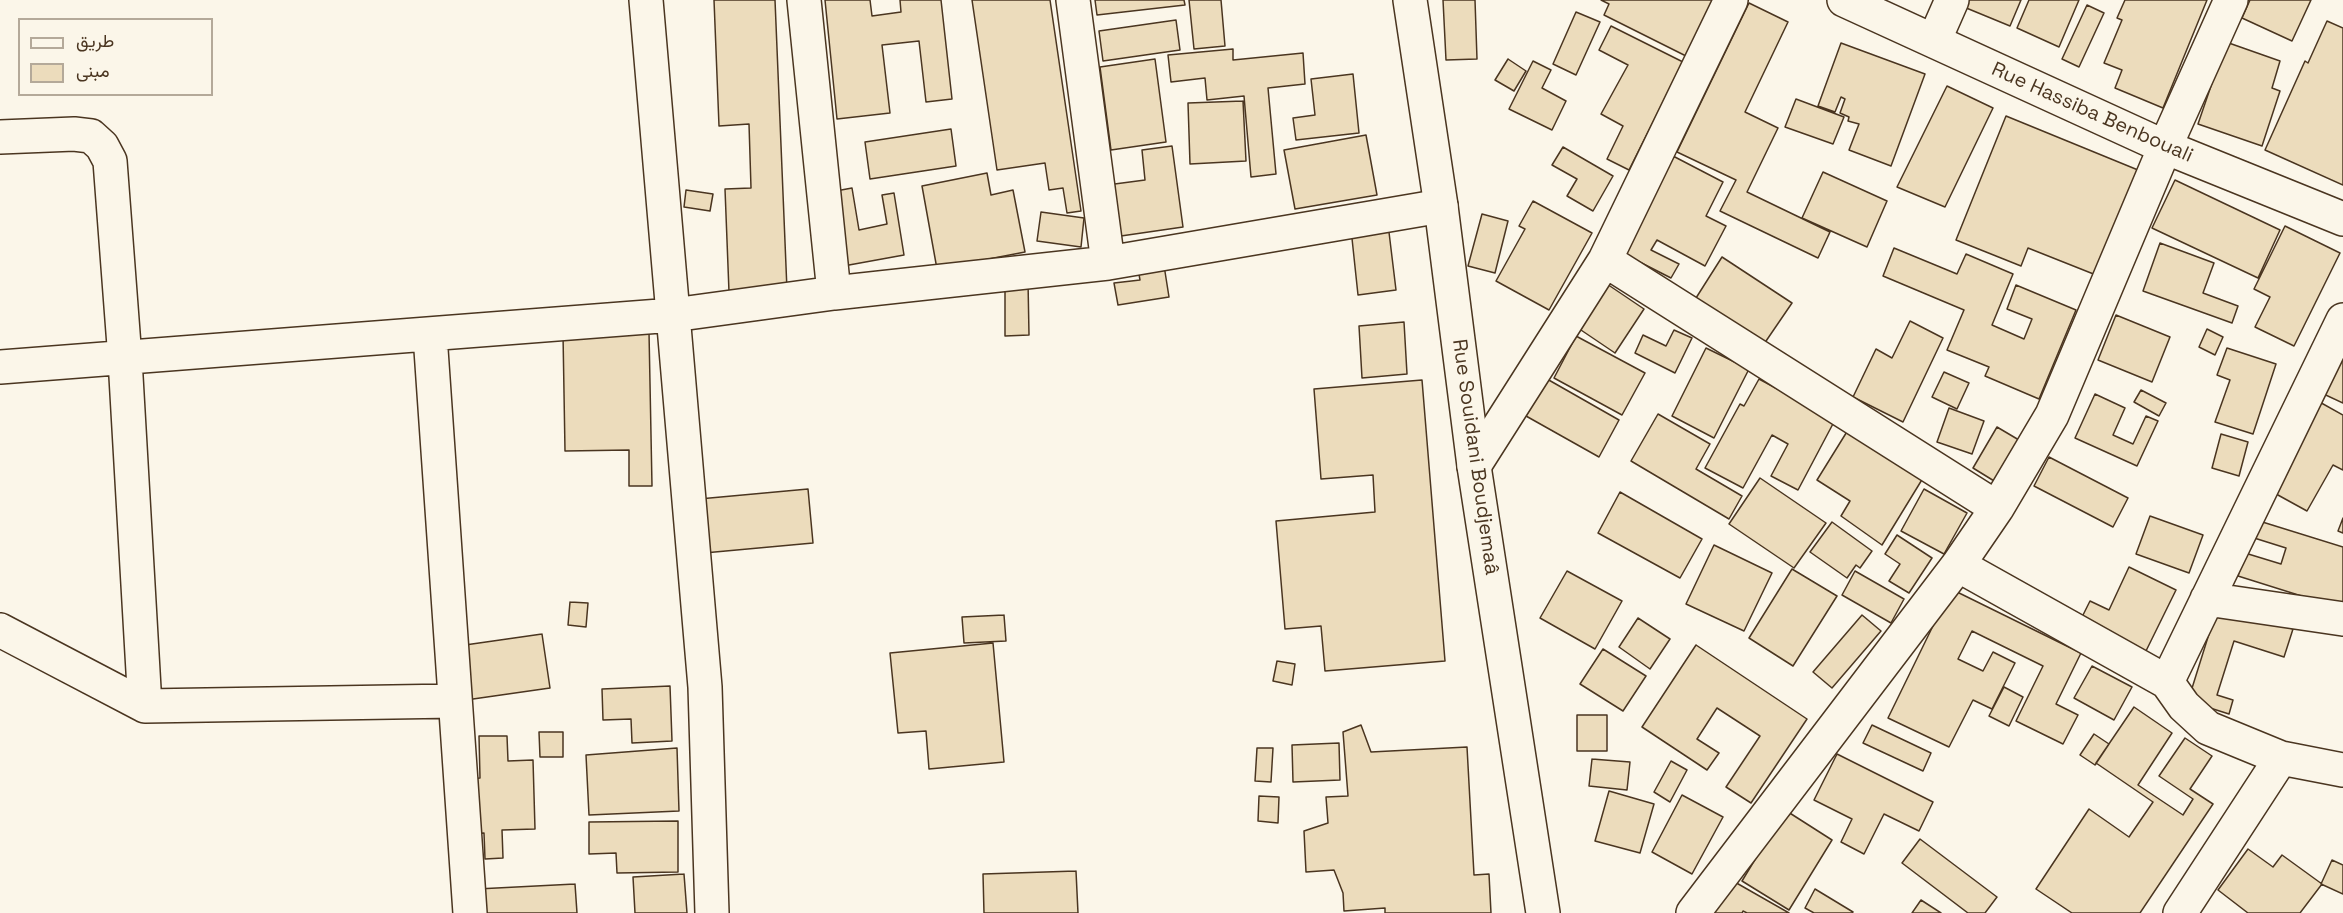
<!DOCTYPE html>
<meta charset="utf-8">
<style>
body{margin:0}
#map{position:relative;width:2343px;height:913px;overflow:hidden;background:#fbf6e9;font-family:"Space Grotesk",Vazirmatn,sans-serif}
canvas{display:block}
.legend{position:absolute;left:18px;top:18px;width:195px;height:78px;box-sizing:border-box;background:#fbf6e9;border:2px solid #b4a999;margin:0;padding:8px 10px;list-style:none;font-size:18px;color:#4a3520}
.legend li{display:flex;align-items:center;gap:12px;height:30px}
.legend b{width:30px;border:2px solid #b4a999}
</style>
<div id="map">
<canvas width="2343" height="913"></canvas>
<ul class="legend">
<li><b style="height:8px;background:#fbf6e9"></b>طريق</li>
<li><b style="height:16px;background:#ecdcbc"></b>مبنى</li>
</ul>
</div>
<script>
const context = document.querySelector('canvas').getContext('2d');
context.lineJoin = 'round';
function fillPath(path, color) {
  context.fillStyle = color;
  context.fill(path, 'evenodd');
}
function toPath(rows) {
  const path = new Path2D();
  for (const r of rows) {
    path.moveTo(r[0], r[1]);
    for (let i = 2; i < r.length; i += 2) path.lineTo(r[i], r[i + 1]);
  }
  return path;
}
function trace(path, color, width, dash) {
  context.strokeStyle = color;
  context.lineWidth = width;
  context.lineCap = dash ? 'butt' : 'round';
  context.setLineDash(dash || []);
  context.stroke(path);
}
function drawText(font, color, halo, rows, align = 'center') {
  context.font = font + ' "Space Grotesk",sans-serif';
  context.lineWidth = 4.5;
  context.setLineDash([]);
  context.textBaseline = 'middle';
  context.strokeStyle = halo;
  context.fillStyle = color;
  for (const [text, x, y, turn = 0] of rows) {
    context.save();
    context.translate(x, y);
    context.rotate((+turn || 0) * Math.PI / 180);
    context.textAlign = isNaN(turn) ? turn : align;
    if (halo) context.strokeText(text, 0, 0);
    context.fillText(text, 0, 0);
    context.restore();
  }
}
const building = toPath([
 [714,0,775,0,787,290,729,292,725,189,751,188,749,124,719,126,714,0],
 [825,0,870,0,872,16,901,12,900,0,941,0,952,99,926,102,919,41,882,45,890,113,837,119,825,0],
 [972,0,1050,0,1081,211,1067,213,1063,188,1049,190,1045,163,997,170,972,0],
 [1095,0,1184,0,1185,5,1097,15,1095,0],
 [1189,0,1221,0,1225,46,1194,49,1189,0],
 [1443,0,1475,0,1477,59,1446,60,1443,0],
 [1601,0,1715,0,1686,56,1604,15,1609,4,1601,0],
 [1961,0,2021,0,2010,26,1959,5,1961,0],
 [2029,0,2079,0,2059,47,2017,28,2029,0],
 [2125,0,2207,0,2163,108,2115,88,2122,70,2104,63,2122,20,2117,18,2125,0],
 [2250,0,2311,0,2292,41,2242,18,2250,0],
 [1749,3,1788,22,1745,112,1778,128,1747,192,1830,232,1818,258,1720,211,1736,180,1677,152,1749,3],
 [2087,5,2104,13,2079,67,2062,59,2087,5],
 [1576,12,1600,22,1576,75,1553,64,1576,12],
 [1176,20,1180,50,1103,61,1099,31,1176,20],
 [2327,21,2343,28,2343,185,2265,150,2305,61,2308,63,2327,21],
 [1611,26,1683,62,1629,170,1607,159,1623,126,1601,114,1628,65,1599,50,1611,26],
 [2226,42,2280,61,2272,88,2280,91,2262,146,2198,124,2226,42],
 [1841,43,1925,74,1891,166,1849,150,1859,124,1848,121,1849,117,1840,113,1845,99,1841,97,1835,112,1818,106,1841,43],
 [1233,49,1233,60,1303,53,1305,84,1268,88,1276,174,1251,177,1244,96,1207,100,1205,78,1171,82,1168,55,1233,49],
 [1155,59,1166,142,1111,150,1100,67,1155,59],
 [1508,59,1526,71,1514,91,1495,80,1508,59],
 [1533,61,1551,70,1542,88,1566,101,1552,130,1509,109,1533,61],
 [1353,74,1359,133,1296,140,1293,118,1315,115,1311,79,1353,74],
 [1947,86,1993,108,1945,207,1897,187,1947,86],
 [1796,99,1844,117,1833,144,1785,127,1796,99],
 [1243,101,1246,161,1190,164,1188,103,1243,101],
 [2006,116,2138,170,2096,275,2028,248,2021,266,1956,240,2006,116],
 [951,129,956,166,870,179,865,142,951,129],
 [1366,135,1377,195,1295,209,1284,150,1366,135],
 [1172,146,1183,227,1114,237,1107,185,1145,180,1142,150,1172,146],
 [1563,147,1613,176,1593,211,1567,196,1577,179,1552,165,1563,147],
 [1673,156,1723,182,1706,216,1726,226,1705,266,1657,240,1651,250,1679,264,1671,278,1622,253,1673,156],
 [1823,172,1887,201,1867,247,1802,218,1823,172],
 [987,173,991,195,1013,190,1025,252,937,269,922,186,987,173],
 [2175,180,2280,230,2258,278,2152,228,2175,180],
 [852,188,859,230,887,224,882,195,894,193,904,255,838,267,825,193,852,188],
 [686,190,713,194,710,211,684,207,686,190],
 [1533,201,1592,233,1549,310,1496,281,1525,229,1519,226,1533,201],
 [1041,212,1084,218,1081,247,1037,241,1041,212],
 [1482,214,1508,221,1495,273,1468,266,1482,214],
 [1388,224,1396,290,1358,295,1351,229,1388,224],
 [2285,226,2340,253,2294,346,2255,327,2270,297,2254,289,2285,226],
 [2160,243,2214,263,2203,293,2238,306,2232,323,2143,291,2160,243],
 [1894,248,1957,274,1966,254,2013,274,1992,325,2024,339,2032,319,2007,309,2016,285,2076,310,2039,399,1985,376,1989,367,1947,350,1964,310,1883,276,1894,248],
 [1722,257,1792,303,1764,344,1696,298,1722,257],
 [1163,259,1169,297,1118,305,1114,283,1140,280,1137,263,1163,259],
 [1005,281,1028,281,1029,335,1005,336,1005,281],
 [1604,282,1644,309,1615,353,1575,326,1604,282],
 [2116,315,2170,337,2152,382,2098,360,2116,315],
 [1910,321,1943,338,1903,422,1853,397,1876,349,1892,358,1910,321],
 [1404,322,1407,374,1362,378,1359,326,1404,322],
 [2207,329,2223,337,2215,355,2199,347,2207,329],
 [1674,330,1692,338,1675,373,1635,353,1643,335,1666,346,1674,330],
 [649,332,652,486,629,486,629,450,565,451,563,334,649,332],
 [2343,332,2343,403,2315,390,2343,332],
 [1576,336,1645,373,1622,415,1554,378,1576,336],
 [1706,348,1749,369,1714,438,1672,416,1706,348],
 [2227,348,2276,364,2253,434,2215,422,2230,380,2217,375,2227,348],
 [1944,372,1969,383,1957,409,1932,397,1944,372],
 [1547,379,1619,420,1599,457,1526,416,1547,379],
 [1759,379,1835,420,1798,490,1771,476,1788,444,1772,435,1743,488,1705,468,1740,404,1744,406,1759,379],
 [1422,380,1445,661,1325,671,1321,626,1285,629,1276,521,1375,512,1373,475,1321,479,1314,389,1422,380],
 [2141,390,2166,403,2159,416,2134,402,2141,390],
 [2095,394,2125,408,2113,435,2133,444,2146,416,2158,421,2137,466,2075,438,2095,394],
 [2316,400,2343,415,2343,470,2333,465,2307,511,2267,489,2316,400],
 [1949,408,1984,421,1972,454,1937,442,1949,408],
 [1658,414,1710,444,1696,469,1742,496,1729,519,1631,461,1658,414],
 [1997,427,2024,443,1999,484,1973,468,1997,427],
 [1848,430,1923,478,1882,545,1841,516,1850,501,1817,480,1848,430],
 [2221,434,2248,442,2239,476,2212,468,2221,434],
 [2049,457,2128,498,2113,527,2034,486,2049,457],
 [1760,478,1826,523,1794,568,1729,524,1760,478],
 [808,489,813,543,704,553,699,499,808,489],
 [1924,489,1967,513,1944,554,1901,531,1924,489],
 [1620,492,1702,539,1680,578,1598,533,1620,492],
 [2150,516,2203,535,2189,573,2136,554,2150,516],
 [2343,518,2343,533,2338,531,2343,518],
 [2256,520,2343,547,2343,609,2238,576,2245,553,2281,564,2286,548,2251,537,2256,520],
 [1832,522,1872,551,1860,568,1856,565,1847,578,1810,552,1832,522],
 [1897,535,1932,558,1909,593,1889,581,1900,564,1885,554,1897,535],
 [1714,545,1772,573,1744,631,1686,604,1714,545],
 [2129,567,2176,590,2144,655,2078,625,2090,601,2109,610,2129,567],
 [1792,569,1837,596,1793,666,1749,638,1792,569],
 [1567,571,1622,601,1595,649,1540,618,1567,571],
 [1855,571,1904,599,1891,623,1842,595,1855,571],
 [1951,589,2081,653,2056,704,2078,715,2063,744,2016,721,2043,666,1972,631,1958,659,1983,671,1993,652,2015,663,1992,709,1973,700,1949,747,1888,718,1951,589],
 [570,602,588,603,586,627,568,625,570,602],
 [2218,605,2293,629,2284,657,2234,641,2217,695,2233,700,2229,714,2188,701,2218,605],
 [1004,615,1006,641,964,643,962,617,1004,615],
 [1862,615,1881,631,1832,688,1813,672,1862,615],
 [1638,618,1670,639,1650,669,1619,647,1638,618],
 [542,634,550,688,466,700,458,646,542,634],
 [993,643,1004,762,929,769,926,731,898,733,890,653,993,643],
 [1696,645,1807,719,1751,803,1726,787,1760,736,1717,708,1697,739,1719,753,1707,770,1642,727,1696,645],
 [1603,649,1646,676,1623,711,1580,684,1603,649],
 [1277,661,1295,664,1292,685,1273,681,1277,661],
 [2092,666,2132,687,2114,720,2074,698,2092,666],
 [670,686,672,741,632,743,631,719,603,720,602,689,670,686],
 [2004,687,2023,697,2009,726,1989,716,2004,687],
 [2134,707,2172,733,2138,785,2183,815,2193,799,2159,776,2185,738,2212,756,2190,789,2213,804,2140,913,2072,913,2036,889,2089,809,2129,837,2153,802,2096,763,2134,707],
 [1577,715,1607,715,1607,751,1577,751,1577,715],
 [1361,725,1371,752,1467,747,1474,875,1489,874,1491,913,1385,913,1385,908,1344,911,1343,893,1334,870,1306,872,1304,831,1328,823,1326,797,1348,796,1343,732,1361,725],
 [1872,725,1931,753,1923,771,1863,743,1872,725],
 [539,732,563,732,563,757,540,757,539,732],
 [2094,734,2109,744,2095,765,2080,755,2094,734],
 [479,736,507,736,508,761,533,760,535,829,502,830,503,858,485,859,484,833,469,834,467,779,480,778,479,736],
 [1339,743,1340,780,1293,782,1292,745,1339,743],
 [677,748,679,811,589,815,586,755,677,748],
 [1257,748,1273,748,1271,782,1255,781,1257,748],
 [1837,754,1933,802,1919,831,1884,814,1864,854,1841,842,1852,819,1814,800,1837,754],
 [1592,759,1630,762,1627,790,1589,786,1592,759],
 [1671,761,1687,770,1670,802,1654,792,1671,761],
 [1609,791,1654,804,1640,853,1595,841,1609,791],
 [1682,795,1723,817,1692,874,1652,852,1682,795],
 [1259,796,1279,797,1278,823,1258,821,1259,796],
 [1785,810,1832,840,1789,910,1742,881,1785,810],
 [678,821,678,872,617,873,616,853,589,854,589,822,678,821],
 [1920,839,1997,897,1985,913,1968,913,1902,863,1920,839],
 [2248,849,2273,867,2282,855,2322,884,2300,913,2248,913,2218,890,2248,849],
 [2332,860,2343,865,2343,894,2321,884,2332,860],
 [1076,871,1078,913,984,913,983,874,1076,871],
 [684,874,687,913,635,913,633,877,684,874],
 [1733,881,1789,913,1747,913,1743,911,1742,913,1714,913,1733,881],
 [575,884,577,913,478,913,477,889,575,884],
 [1815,889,1853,912,1852,913,1814,913,1805,908,1815,889],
 [1921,900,1941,913,1912,913,1921,900]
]);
fillPath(building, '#ecdcbc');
trace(building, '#4a3520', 1.5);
const minor = toPath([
 [646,0,705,687,712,913],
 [804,0,834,293],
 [1073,0,1108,263],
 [1844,0,2165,147,2343,219],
 [1934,41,1952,0],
 [0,137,74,134,91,136,102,146,110,161,125,359,145,706],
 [1605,260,1997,508,1958,565,1693,913],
 [2343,320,2167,682,2184,706,2208,728,2281,758,2343,770],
 [430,335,470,913],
 [0,367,673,315,834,293,1108,263,1441,206],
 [1474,466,1605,260,1731,0],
 [1997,508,2052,415,2165,147,2231,0],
 [1958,565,2167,682],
 [2207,599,2343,619],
 [0,630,145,706,454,701],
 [2180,913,2281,758]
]);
const major = toPath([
 [1410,0,1441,206,1474,466,1543,913]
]);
trace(minor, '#4a3520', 36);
trace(major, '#4a3520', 36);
trace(minor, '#fbf6e9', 33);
trace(major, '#fbf6e9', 33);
drawText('20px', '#4a3520', '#fbf6e9', [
 ["Rue Hassiba Benbouali",2092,113,24],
 ["Rue Souidani Boudjemaâ",1475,457,82]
]);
</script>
